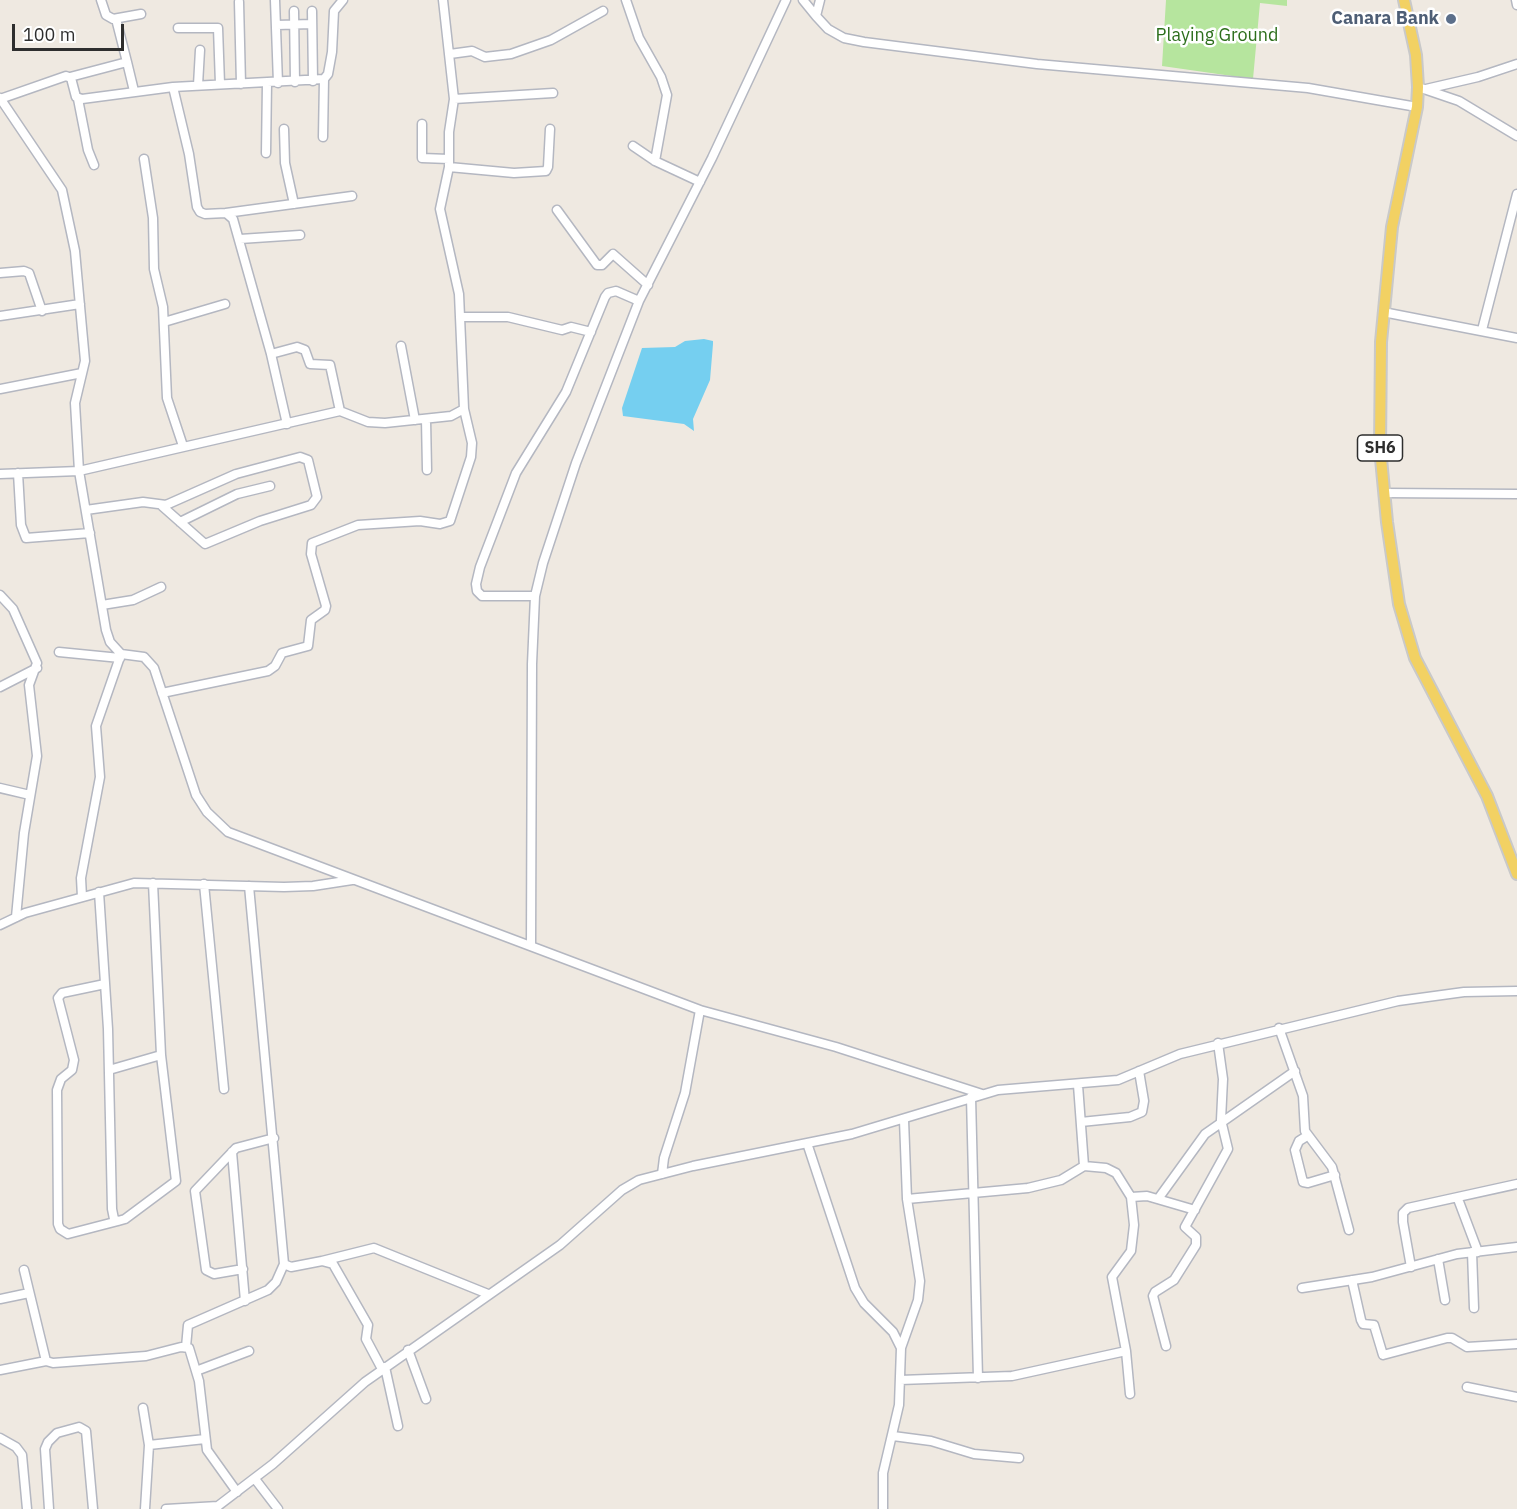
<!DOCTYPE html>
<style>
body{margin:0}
#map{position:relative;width:1517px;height:1509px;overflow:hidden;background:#efe9e1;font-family:"IBM Plex Sans",sans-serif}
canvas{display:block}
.scale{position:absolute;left:12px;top:24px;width:112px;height:27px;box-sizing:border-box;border:3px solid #2e2e2e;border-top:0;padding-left:8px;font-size:18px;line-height:21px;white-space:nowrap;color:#2e2e2e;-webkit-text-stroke:4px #fff;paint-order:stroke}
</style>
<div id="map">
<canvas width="1517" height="1509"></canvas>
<div class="scale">100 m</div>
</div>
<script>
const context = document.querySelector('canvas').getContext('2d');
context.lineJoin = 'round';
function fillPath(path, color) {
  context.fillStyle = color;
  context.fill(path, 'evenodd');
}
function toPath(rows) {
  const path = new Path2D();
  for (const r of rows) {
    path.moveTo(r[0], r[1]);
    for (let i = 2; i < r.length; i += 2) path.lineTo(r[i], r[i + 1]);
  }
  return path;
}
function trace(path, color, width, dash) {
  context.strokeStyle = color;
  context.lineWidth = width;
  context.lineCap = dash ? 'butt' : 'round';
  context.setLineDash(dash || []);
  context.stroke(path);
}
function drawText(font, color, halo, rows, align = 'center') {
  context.font = font + ' "IBM Plex Sans",sans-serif';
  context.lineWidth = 5;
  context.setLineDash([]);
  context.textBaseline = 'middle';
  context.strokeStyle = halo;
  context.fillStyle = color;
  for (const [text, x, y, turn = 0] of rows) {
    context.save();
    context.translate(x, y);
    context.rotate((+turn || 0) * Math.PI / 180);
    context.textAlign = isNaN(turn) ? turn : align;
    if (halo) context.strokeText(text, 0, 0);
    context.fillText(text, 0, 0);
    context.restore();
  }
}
fillPath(toPath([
 [1166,0,1287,0,1287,6,1260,3,1253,79,1162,66]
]), '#b6e59e');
fillPath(toPath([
 [704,339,713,341,713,344,710,380,693,419,694,431,684,424,623,416,622,408,642,348,675,347,685,341]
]), '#75cff0');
const minor = toPath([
 [101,0,106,15,113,19,141,14],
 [275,0,278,83],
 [626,0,639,38,661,77,667,95,655,161],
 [803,0,816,16,820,0],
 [1516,0,1517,5],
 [239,2,241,84],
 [294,11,295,82],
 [312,11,313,81],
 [816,16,828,29,844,38,864,42,1037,64,1308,88,1417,107],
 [277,25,312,24],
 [178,28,218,28,220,84],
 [450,54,472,51,485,57,511,54,551,40,603,11],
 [127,62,134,91],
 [70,77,127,62,116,19],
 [198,85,200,50],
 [173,87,324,79,328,74,332,52,334,11,343,0],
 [1418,87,1459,101,1517,136],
 [1426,89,1478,77,1517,64],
 [0,98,62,190,75,251,85,361,75,403,79,471,106,630,110,642,121,654,144,657,154,668,196,795,207,812,228,832,700,1010,836,1047,982,1094],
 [0,99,66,76,71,78,76,97,82,99,173,87,189,154,197,207,200,212,205,214,226,213,233,219,271,354],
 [78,99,88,150,94,165],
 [454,99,553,93],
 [422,124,422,158,449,159],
 [284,129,285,163,294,204],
 [323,137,324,79],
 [633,146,655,161,700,182],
 [266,153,267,83],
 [144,159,153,218,154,269,163,307,167,398,183,446],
 [449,167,514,173,546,171,548,167,550,129],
 [557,210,597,265,602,265,613,254,648,285],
 [226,213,352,196],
 [240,239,300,235],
 [0,273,24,271,29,273,42,311],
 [1383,312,1517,338],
 [0,316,80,304],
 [462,317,508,317,562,330,571,327,591,332],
 [164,322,225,304],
 [1482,330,1517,194],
 [401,346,415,420],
 [0,389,82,373],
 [426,419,427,470],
 [287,424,271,354,297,347,305,350,310,364,330,365,340,411],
 [18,473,21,525,26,538,90,533],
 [0,474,79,471,340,411,368,422,385,423,451,416,464,409,459,294,440,209,449,167,449,132,454,99,443,0],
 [1384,493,1517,494],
 [86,510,143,502,166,505,236,474,300,457,308,460,317,497,311,505,260,521,205,544,162,506],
 [180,522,237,494,270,486],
 [0,595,13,609,37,663,29,685,37,756,24,833,16,917],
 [535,596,482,596,477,591,476,584,480,567,516,473,566,392,605,297,608,293,616,291,639,301],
 [102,605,133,600,161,587],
 [59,652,120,658],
 [0,687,37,668],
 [162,693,268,671,275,666,282,653,308,646,311,620,325,610,326,606,311,554,312,543,358,525,420,521,440,524,450,521,471,457,472,443,464,409],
 [0,788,30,795],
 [204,884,224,1089],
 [99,892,108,1029,112,1209,114,1219,118,1221,125,1219,176,1181,161,1055,153,883],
 [82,897,81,878,100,777,96,726,121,654],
 [0,925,25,913,134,883,284,887,313,886,352,880],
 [531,946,532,664,535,596,543,563,576,463,639,301,712,158,786,0],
 [105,984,62,993,58,998,74,1060,72,1070,61,1079,57,1090,58,1224,60,1229,68,1234,118,1221],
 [1279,1028,1303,1096,1305,1131,1332,1167,1349,1230],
 [109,1070,161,1055],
 [1078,1085,1084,1166],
 [971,1097,978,1378],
 [1081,1122,1130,1117,1142,1112,1144,1101,1139,1071],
 [1307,1136,1299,1141,1295,1150,1303,1182,1308,1183,1335,1175],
 [807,1143,855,1288,864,1303,893,1332,901,1348,899,1405,883,1473,883,1509],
 [232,1152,245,1301],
 [662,1174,664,1158,685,1093,700,1010],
 [1131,1197,1147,1196,1195,1210],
 [907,1199,1028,1188,1061,1180,1084,1166,1106,1168,1116,1173,1131,1197,1134,1225,1131,1251,1112,1277,1126,1351,1130,1394],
 [1158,1199,1205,1134,1295,1071],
 [1458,1199,1478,1252],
 [1472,1252,1474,1308],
 [1438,1259,1445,1300],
 [322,1261,374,1248,488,1294],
 [284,1264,291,1267,322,1261,333,1264,368,1325,366,1339,382,1369],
 [1411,1267,1403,1222,1403,1213,1408,1208,1517,1184],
 [243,1269,214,1274,206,1270,195,1191,236,1148,274,1138],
 [24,1270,46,1361,53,1363,146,1356,181,1347,189,1348,199,1381,207,1450,237,1492],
 [1352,1280,1361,1320,1363,1324,1374,1325,1383,1355,1447,1338,1452,1338,1467,1347,1517,1344],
 [1302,1288,1372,1277,1457,1254,1517,1247],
 [0,1299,29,1293],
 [1166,1346,1153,1296,1155,1292,1174,1280,1196,1245,1196,1237,1185,1227,1228,1149,1221,1120,1223,1079,1218,1043],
 [186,1347,188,1325,268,1290,276,1282,284,1264,249,886],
 [901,1348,918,1300,920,1281,907,1199,904,1120],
 [408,1350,426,1399],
 [385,1367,398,1426],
 [0,1370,46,1361],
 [196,1371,249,1351],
 [900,1380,1012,1376,1126,1351],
 [1467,1387,1517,1397],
 [143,1408,149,1445,145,1509],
 [893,1436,931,1441,974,1454,1019,1458],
 [0,1438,16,1447,22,1455,27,1509],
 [149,1445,205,1439],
 [255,1479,278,1509],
 [49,1509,45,1449,48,1442,57,1433,79,1427,86,1431,93,1509],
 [166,1509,218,1506],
 [214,1509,273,1464,365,1382,560,1245,622,1190,639,1180,693,1166,852,1134,998,1090,1118,1080,1180,1054,1398,1001,1464,992,1517,991]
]);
const major = toPath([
 [1404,0,1416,55,1418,87,1417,107,1392,227,1381,342,1380,448,1387,522,1399,604,1415,658,1487,796,1517,874]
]);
trace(minor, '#b4b7c1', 11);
trace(major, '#c9c9c9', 14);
trace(minor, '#fff', 8);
trace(major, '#f2d163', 10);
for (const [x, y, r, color] of [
 [1451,19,6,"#5c6f8a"]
]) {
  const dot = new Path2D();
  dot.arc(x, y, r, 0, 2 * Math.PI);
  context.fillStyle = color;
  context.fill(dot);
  trace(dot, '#fff', 2);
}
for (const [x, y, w] of [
 [1380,448,45]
]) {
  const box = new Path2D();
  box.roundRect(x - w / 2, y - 13, w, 26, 4.5);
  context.fillStyle = '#fff';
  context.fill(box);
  trace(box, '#2e2e2e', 1.5);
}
drawText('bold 16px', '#2e2e2e', null, [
 ["SH6",1380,448]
]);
drawText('bold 18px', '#4e5e75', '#fff', [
 ["Canara Bank",1439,19]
], 'right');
drawText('18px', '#2c6e1b', '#fff', [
 ["Playing Ground",1217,36]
]);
</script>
